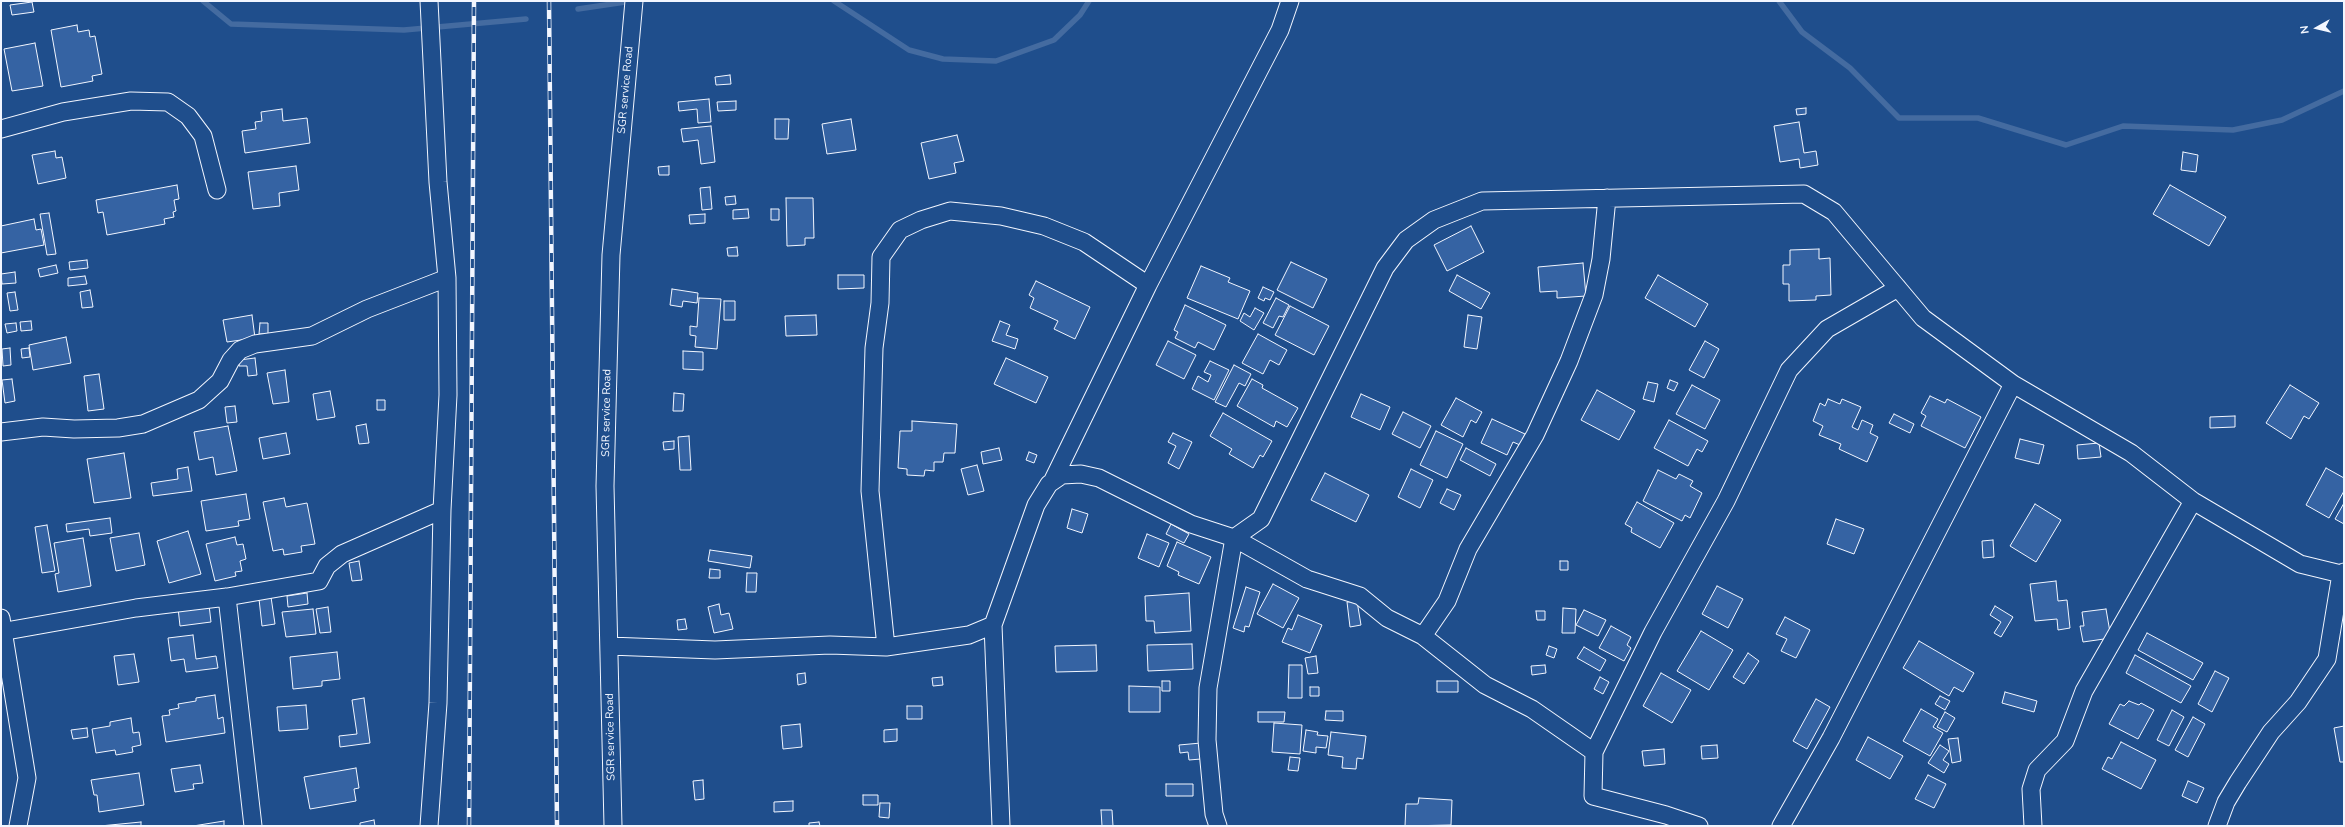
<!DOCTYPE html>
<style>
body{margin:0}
#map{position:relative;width:2345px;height:827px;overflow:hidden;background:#1f4e8c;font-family:"Nunito Sans",sans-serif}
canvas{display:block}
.frame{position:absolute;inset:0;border:2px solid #f2f6ff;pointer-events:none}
.north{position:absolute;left:2297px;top:8px;width:40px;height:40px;-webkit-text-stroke:3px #1f4e8c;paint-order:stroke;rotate:262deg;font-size:11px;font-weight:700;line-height:16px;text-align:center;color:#f2f6ff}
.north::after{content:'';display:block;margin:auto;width:14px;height:18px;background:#f2f6ff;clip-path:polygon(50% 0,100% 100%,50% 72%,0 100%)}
</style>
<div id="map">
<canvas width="2345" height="827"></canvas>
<div class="frame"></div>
<div class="north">N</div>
</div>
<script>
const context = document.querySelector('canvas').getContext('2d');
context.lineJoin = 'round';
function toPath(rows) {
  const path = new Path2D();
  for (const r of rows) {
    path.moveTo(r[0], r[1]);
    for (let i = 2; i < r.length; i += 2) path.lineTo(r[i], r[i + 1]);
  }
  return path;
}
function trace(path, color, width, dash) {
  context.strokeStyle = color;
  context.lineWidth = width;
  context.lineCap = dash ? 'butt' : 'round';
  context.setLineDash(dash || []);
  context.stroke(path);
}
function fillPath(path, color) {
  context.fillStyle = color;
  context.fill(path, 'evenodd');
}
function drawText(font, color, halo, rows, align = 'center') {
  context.font = font + ' "Nunito Sans",sans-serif';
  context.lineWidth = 3;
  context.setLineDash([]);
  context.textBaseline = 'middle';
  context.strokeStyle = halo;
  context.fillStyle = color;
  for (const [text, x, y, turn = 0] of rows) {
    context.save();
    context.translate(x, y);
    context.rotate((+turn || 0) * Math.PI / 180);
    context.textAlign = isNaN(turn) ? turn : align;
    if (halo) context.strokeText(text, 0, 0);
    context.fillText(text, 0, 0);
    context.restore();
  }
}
trace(toPath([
 [203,1,231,24,404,30,526,19],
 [834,1,909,50,943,59,996,61,1054,40,1080,15,1089,1],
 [1779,1,1802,32,1850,68,1899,118,1978,118,2066,145,2123,126,2233,130,2282,120,2344,91],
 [578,9,632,1]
]), '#446ba0', 5.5);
const building = toPath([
 [32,2,34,12,12,15,10,5,32,2],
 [77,25,78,32,89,30,90,37,95,36,102,74,92,76,93,81,61,87,51,30,77,25],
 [35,43,43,86,12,91,4,49,35,43],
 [730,75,731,84,716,85,715,77,730,75],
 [709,99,711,122,698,123,697,109,679,111,678,102,709,99],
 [736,101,736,110,718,111,717,102,736,101],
 [1806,108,1806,114,1797,115,1796,109,1806,108],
 [282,109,283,121,307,118,310,143,245,153,242,131,256,129,255,122,262,121,261,112,282,109],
 [775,119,789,119,788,139,775,139,775,119],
 [851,119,856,150,827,154,822,124,851,119],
 [1799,122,1804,153,1816,151,1818,165,1800,168,1799,159,1780,162,1774,126,1799,122],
 [711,126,715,162,701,164,698,140,683,142,681,129,711,126],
 [957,135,964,161,954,163,956,173,929,179,921,143,957,135],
 [55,151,56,158,62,157,66,178,38,184,32,155,55,151],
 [2183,152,2198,155,2196,172,2181,170,2183,152],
 [296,166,299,190,279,193,280,206,253,209,248,172,296,166],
 [669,166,669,175,659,175,658,167,669,166],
 [177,185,179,199,174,200,176,211,173,212,174,217,164,219,165,224,107,235,103,212,98,213,96,200,177,185],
 [2170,185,2226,217,2209,246,2153,214,2170,185],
 [710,187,712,209,702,210,700,188,710,187],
 [735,196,736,204,726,205,725,197,735,196],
 [786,198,813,198,814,238,805,238,805,245,787,246,786,198],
 [748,209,749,218,733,219,733,210,748,209],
 [771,209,779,209,779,220,771,220,771,209],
 [49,213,56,254,47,255,40,214,49,213],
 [705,214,705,223,690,224,689,215,705,214],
 [34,219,36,230,41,229,44,245,1,253,1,226,34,219],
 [1471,226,1484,252,1447,271,1434,245,1471,226],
 [737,247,738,256,728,256,727,248,737,247],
 [1819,249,1819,259,1830,258,1831,295,1816,296,1816,300,1789,301,1789,284,1783,284,1783,265,1790,265,1790,250,1819,249],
 [87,260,88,268,70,270,69,262,87,260],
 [1291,262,1327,279,1313,308,1277,290,1291,262],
 [1583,263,1586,296,1557,298,1557,291,1540,292,1538,267,1583,263],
 [56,265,58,273,40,277,38,269,56,265],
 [1201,266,1230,278,1228,282,1250,291,1238,319,1187,298,1201,266],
 [15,272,16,283,2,284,1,274,15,272],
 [838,275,864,275,864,288,838,289,838,275],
 [1457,275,1490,293,1481,309,1449,291,1457,275],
 [1658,275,1708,304,1695,327,1645,298,1658,275],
 [85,276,87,284,68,286,68,278,85,276],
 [1036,281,1090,307,1075,339,1054,329,1058,321,1030,308,1034,298,1029,295,1036,281],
 [1263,287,1274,292,1270,300,1265,298,1264,301,1258,298,1263,287],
 [672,289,698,293,697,303,683,301,682,307,670,305,672,289],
 [90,290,93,307,82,308,80,292,90,290],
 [15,292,18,310,10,311,7,293,15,292],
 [699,298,721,299,717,349,695,347,696,336,690,335,690,326,697,327,699,298],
 [1276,298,1289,305,1283,317,1279,316,1273,328,1263,323,1276,298],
 [724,301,735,301,735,320,724,320,724,301],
 [1185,305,1226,325,1214,350,1198,342,1195,348,1175,338,1178,332,1174,330,1185,305],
 [1290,306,1329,326,1314,355,1275,335,1290,306],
 [1255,308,1264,313,1254,330,1240,321,1244,313,1250,317,1255,308],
 [252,315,255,338,227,342,223,320,252,315],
 [816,315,817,335,786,336,785,316,816,315],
 [1468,315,1482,317,1477,349,1464,347,1468,315],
 [31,321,32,330,21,331,20,322,31,321],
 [1000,321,1010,325,1006,335,1018,339,1015,349,992,341,1000,321],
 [16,323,17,331,7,333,5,324,16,323],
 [260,323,268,323,268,334,259,334,260,323],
 [1258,334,1287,350,1279,365,1270,360,1263,374,1242,363,1258,334],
 [66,337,71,363,33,370,29,345,66,337],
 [1168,341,1196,355,1184,379,1156,365,1168,341],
 [1705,341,1719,349,1704,378,1689,370,1705,341],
 [10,348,11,365,3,366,2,349,10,348],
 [29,348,30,357,22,358,21,349,29,348],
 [683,351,703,352,703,370,683,369,683,351],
 [255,358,257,375,248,376,247,366,239,366,239,360,255,358],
 [1006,358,1048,377,1036,403,994,384,1006,358],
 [1210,361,1229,370,1214,400,1192,389,1198,376,1208,382,1211,375,1204,372,1210,361],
 [1234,365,1251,374,1245,386,1239,383,1226,407,1215,402,1234,365],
 [285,370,289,402,273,404,267,373,285,370],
 [99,374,104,409,88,411,84,376,99,374],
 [12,379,15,401,5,403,2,380,12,379],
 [1252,379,1263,385,1262,388,1298,408,1287,427,1276,421,1274,427,1237,406,1252,379],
 [1670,380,1678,383,1674,391,1667,388,1670,380],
 [1648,382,1658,384,1654,402,1643,399,1648,382],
 [1692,385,1720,400,1705,429,1676,414,1692,385],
 [2290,385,2319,403,2309,419,2304,416,2291,439,2266,423,2290,385],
 [1597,390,1635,411,1619,440,1581,420,1597,390],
 [330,391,335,417,317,420,313,394,330,391],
 [674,393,684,394,683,411,673,411,674,393],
 [1361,394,1390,407,1380,430,1351,417,1361,394],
 [1930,396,1945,403,1947,399,1981,417,1965,448,1921,426,1926,416,1921,413,1930,396],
 [1456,398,1482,412,1476,423,1471,420,1463,437,1441,425,1456,398],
 [1828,399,1840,404,1842,399,1861,407,1852,427,1858,430,1862,420,1873,425,1870,433,1878,437,1867,462,1839,449,1841,444,1819,435,1823,426,1813,421,1820,403,1825,406,1828,399],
 [377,400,385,400,385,410,377,410,377,400],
 [235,406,237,422,227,423,225,407,235,406],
 [1403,412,1431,426,1420,448,1392,434,1403,412],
 [1223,413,1272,441,1263,457,1260,455,1253,468,1229,454,1232,449,1210,436,1223,413],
 [1894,414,1914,424,1910,433,1889,423,1894,414],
 [2235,416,2235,427,2210,428,2210,417,2235,416],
 [1492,419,1525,434,1520,445,1513,442,1507,455,1481,443,1492,419],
 [1669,420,1708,441,1702,452,1697,449,1688,466,1654,448,1669,420],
 [912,421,957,424,955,453,944,453,943,462,934,462,934,471,925,470,924,476,907,475,907,469,898,468,900,431,912,431,912,421],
 [366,424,369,443,359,444,356,426,366,424],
 [228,426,237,471,216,475,213,457,199,460,194,432,228,426],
 [1436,431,1463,444,1447,478,1420,465,1436,431],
 [286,433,290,454,263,459,259,438,286,433],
 [1173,433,1192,442,1179,469,1168,463,1176,446,1168,442,1173,433],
 [689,436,691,470,680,470,678,437,689,436],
 [2020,439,2044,445,2039,464,2015,458,2020,439],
 [674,441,674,449,664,450,663,442,674,441],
 [2099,443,2101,457,2078,459,2077,445,2099,443],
 [999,448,1002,460,983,464,981,452,999,448],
 [1466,448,1496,464,1490,476,1460,460,1466,448],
 [1029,452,1037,455,1034,463,1026,460,1029,452],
 [124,453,131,498,94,503,87,459,124,453],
 [977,465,984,491,968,495,961,469,977,465],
 [188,467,192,491,153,496,151,483,178,479,177,469,188,467],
 [2326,468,2344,478,2344,491,2329,518,2306,505,2326,468],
 [1411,469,1433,480,1420,508,1398,497,1411,469],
 [1658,470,1676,479,1679,474,1693,481,1690,486,1702,493,1690,518,1685,515,1682,521,1643,501,1658,470],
 [1325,473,1369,495,1356,522,1311,500,1325,473],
 [1447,489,1461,495,1454,510,1440,503,1447,489],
 [246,494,250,519,238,521,239,526,206,531,201,501,246,494],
 [284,498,286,507,307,503,315,544,301,546,302,552,284,555,283,549,273,551,263,502,284,498],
 [1637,502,1674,523,1660,548,1631,532,1632,528,1625,524,1637,502],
 [2344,503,2344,524,2335,519,2344,503],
 [2035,504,2061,520,2036,562,2010,546,2035,504],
 [1072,509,1088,514,1082,533,1067,528,1072,509],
 [110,518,112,533,90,536,89,529,67,532,66,524,110,518],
 [1836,519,1864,529,1854,554,1827,544,1836,519],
 [1171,524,1189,534,1184,543,1166,534,1171,524],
 [47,525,55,571,42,573,35,527,47,525],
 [188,531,201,574,169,583,157,541,188,531],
 [139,533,145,565,116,571,110,538,139,533],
 [1147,534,1169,543,1159,567,1138,558,1147,534],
 [235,537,237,545,243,544,246,559,240,561,242,571,235,572,236,576,215,581,206,544,235,537],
 [83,538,91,586,58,592,55,574,59,573,54,543,83,538],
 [1993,540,1994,557,1983,558,1982,541,1993,540],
 [1177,542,1211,557,1199,584,1178,575,1179,572,1167,566,1177,542],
 [710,550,752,556,750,568,708,561,710,550],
 [359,561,362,580,352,581,349,563,359,561],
 [1560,561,1568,561,1568,570,1560,570,1560,561],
 [710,569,720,570,720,578,709,578,710,569],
 [747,573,757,573,756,592,746,592,747,573],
 [2056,581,2058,601,2067,600,2070,628,2058,630,2057,619,2035,621,2030,584,2056,581],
 [1273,584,1299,598,1283,628,1257,614,1273,584],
 [1717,586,1743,599,1728,628,1702,614,1717,586],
 [1246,587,1260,592,1249,627,1245,626,1244,632,1233,628,1246,587],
 [307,593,308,604,288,607,287,596,307,593],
 [1189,593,1191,631,1155,633,1154,621,1146,621,1145,596,1189,593],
 [271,597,275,624,262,626,259,599,271,597],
 [1357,601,1361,625,1350,627,1347,602,1357,601],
 [719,604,721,615,729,613,733,629,714,633,708,607,719,604],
 [209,605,211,622,180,626,178,608,209,605],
 [1995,606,2013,617,2001,637,1994,633,2001,622,1990,615,1995,606],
 [328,607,331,632,320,633,316,609,328,607],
 [1563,608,1576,609,1575,633,1562,633,1563,608],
 [313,609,316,634,286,637,282,612,313,609],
 [2106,609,2111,638,2083,642,2080,626,2084,626,2082,612,2106,609],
 [1584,610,1606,620,1598,636,1576,625,1584,610],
 [1536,611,1545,611,1545,620,1537,620,1536,611],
 [1298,615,1322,625,1310,653,1282,642,1288,628,1292,630,1298,615],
 [1785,617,1810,630,1796,658,1781,651,1787,639,1776,634,1785,617],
 [685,619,687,629,678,630,677,620,685,619],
 [1611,626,1631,637,1627,645,1631,648,1624,661,1599,648,1611,626],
 [1701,631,1733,650,1709,690,1677,671,1701,631],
 [2147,633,2203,663,2193,680,2138,650,2147,633],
 [193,635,196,659,216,656,218,668,186,672,184,659,171,661,168,638,193,635],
 [1919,641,1974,673,1963,692,1954,687,1949,696,1903,668,1919,641],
 [1192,644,1193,669,1148,671,1147,645,1192,644],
 [1096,645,1097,671,1056,672,1055,646,1096,645],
 [1549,646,1557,649,1554,658,1546,655,1549,646],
 [1584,647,1606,660,1600,671,1577,658,1584,647],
 [337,652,340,679,322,681,322,686,293,689,290,657,337,652],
 [1748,653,1759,661,1744,684,1733,677,1748,653],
 [134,654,139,682,118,685,114,656,134,654],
 [2135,655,2191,686,2181,703,2126,673,2135,655],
 [1316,656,1318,673,1308,674,1305,658,1316,656],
 [1289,665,1302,665,1302,698,1288,698,1289,665],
 [1545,665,1546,673,1532,675,1531,666,1545,665],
 [2215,671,2229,678,2212,712,2198,704,2215,671],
 [805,673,806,683,798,685,797,674,805,673],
 [1661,673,1691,690,1672,723,1643,706,1661,673],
 [942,677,943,685,933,686,932,678,942,677],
 [1600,677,1609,682,1603,694,1594,689,1600,677],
 [1162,681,1170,681,1170,691,1162,691,1162,681],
 [1437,681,1458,681,1458,692,1437,692,1437,681],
 [1129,686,1160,687,1160,712,1129,712,1129,686],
 [1310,687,1319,687,1319,696,1310,696,1310,687],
 [2005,692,2037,701,2034,712,2002,703,2005,692],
 [215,695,218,719,223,717,225,733,166,742,162,716,170,715,169,710,179,708,178,704,196,701,196,698,215,695],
 [1940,696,1950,701,1945,710,1935,704,1940,696],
 [364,698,370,743,340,747,339,736,357,734,352,700,364,698],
 [1816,699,1830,707,1807,749,1793,741,1816,699],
 [2129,701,2139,705,2141,703,2154,710,2138,739,2109,724,2120,704,2124,706,2129,701],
 [306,705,308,729,279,731,277,707,306,705],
 [907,706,922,706,922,719,907,719,907,706],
 [1921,709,1938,719,1933,727,1943,733,1930,756,1903,741,1921,709],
 [2172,710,2184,717,2169,746,2157,740,2172,710],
 [1326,711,1343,711,1343,721,1325,720,1326,711],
 [1258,712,1285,712,1284,722,1258,722,1258,712],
 [1945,712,1955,718,1947,732,1937,727,1945,712],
 [2193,717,2205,724,2188,757,2175,750,2193,717],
 [131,718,133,733,139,732,141,745,132,747,133,752,116,755,115,750,96,753,92,729,110,726,110,722,131,718],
 [1274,723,1302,725,1300,754,1272,752,1274,723],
 [800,724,802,747,783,749,781,726,800,724],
 [2344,726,2344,762,2340,762,2334,728,2344,726],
 [87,728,88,737,73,739,71,730,87,728],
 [897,729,897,741,884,742,884,730,897,729],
 [1306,730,1318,732,1317,735,1328,736,1326,748,1316,747,1316,753,1303,751,1306,730],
 [1331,732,1366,736,1363,759,1357,758,1356,769,1342,768,1343,757,1328,755,1331,732],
 [1868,737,1903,756,1890,779,1856,760,1868,737],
 [1958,738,1961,761,1952,763,1948,739,1958,738],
 [2121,742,2156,760,2141,789,2102,769,2108,757,2112,759,2121,742],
 [1201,743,1201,759,1189,760,1188,752,1180,753,1179,745,1201,743],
 [1717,745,1718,758,1702,759,1701,746,1717,745],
 [1940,745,1949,751,1943,760,1949,764,1944,773,1928,763,1940,745],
 [1664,749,1665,764,1644,766,1642,751,1664,749],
 [1290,757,1300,758,1298,771,1288,770,1290,757],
 [200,765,203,783,193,784,194,789,175,792,171,769,200,765],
 [356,768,359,788,354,789,356,801,310,809,304,777,356,768],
 [139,773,144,805,99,812,97,795,94,795,91,780,139,773],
 [1928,775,1946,784,1934,808,1915,799,1928,775],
 [703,780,704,799,695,800,693,781,703,780],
 [2188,781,2204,788,2197,803,2182,796,2188,781],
 [1166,784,1193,784,1193,796,1166,796,1166,784],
 [863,795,878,795,878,805,863,805,863,795],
 [1419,798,1452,800,1451,825,1405,826,1406,804,1418,804,1419,798],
 [793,801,793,811,774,812,774,802,793,801],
 [880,803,890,803,889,818,879,817,880,803],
 [1101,810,1112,810,1113,826,1102,826,1101,810],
 [374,820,375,826,360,826,360,823,374,820],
 [224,821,224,826,193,826,224,821],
 [141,822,141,826,100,826,141,822],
 [819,822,820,826,809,826,809,823,819,822]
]);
fillPath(building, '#3563a3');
trace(building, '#f2f6ff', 1);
const street = toPath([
 [429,1,438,182,447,278,448,395,442,510,438,703,429,826],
 [1,129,63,112,131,101,168,102,188,116,203,136,217,190],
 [1,432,43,427,74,429,118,428,143,424,199,400,220,381,231,360,240,350,255,344,312,336,367,309,447,278],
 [1052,482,1148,285,1280,30,1290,1],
 [227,597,253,826],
 [1,618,27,778,18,826],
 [993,625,1001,826],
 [1,632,136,608,227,597,319,581,327,566,342,554,442,510],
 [1423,636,1447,601,1468,549,1535,435,1569,361,1594,295,1601,259,1607,198],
 [609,646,715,650,830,645,886,647,969,635,993,625,1036,505,1049,484,1062,475,1081,474,1099,478,1191,524,1234,538,1261,519,1385,268,1406,240,1434,220,1482,201,1804,194,1834,212,1923,318,2013,384,2131,453,2193,501,2300,564,2341,574,2344,572],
 [886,647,870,491,874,348,880,303,881,257,900,230,921,220,950,211,1001,216,1044,226,1084,242,1148,285],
 [1594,752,1653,632,1726,501,1789,370,1827,329,1898,288],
 [613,826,605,486,611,255,634,1],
 [1218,826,1214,814,1207,740,1208,688,1234,538,1307,579,1360,596,1387,618,1423,636,1485,685,1532,709,1594,752,1593,796,1666,815,1699,826],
 [1781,826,1831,738,2013,384],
 [2033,826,2031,789,2037,770,2065,741,2084,691,2193,501],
 [2217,826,2226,802,2238,782,2271,732,2298,702,2327,659,2341,574]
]);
trace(street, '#f2f6ff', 19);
trace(street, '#1f4e8c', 17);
const rail = toPath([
 [549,1,557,826],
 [469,826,474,1]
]);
trace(rail, '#f2f6ff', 4.5);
trace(rail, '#1f4e8c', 3, [9]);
drawText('11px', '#f2f6ff', '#1f4e8c', [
 ["SGR service Road",626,90,-85],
 ["SGR service Road",607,413,-89],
 ["SGR service Road",611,737,-91]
]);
</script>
